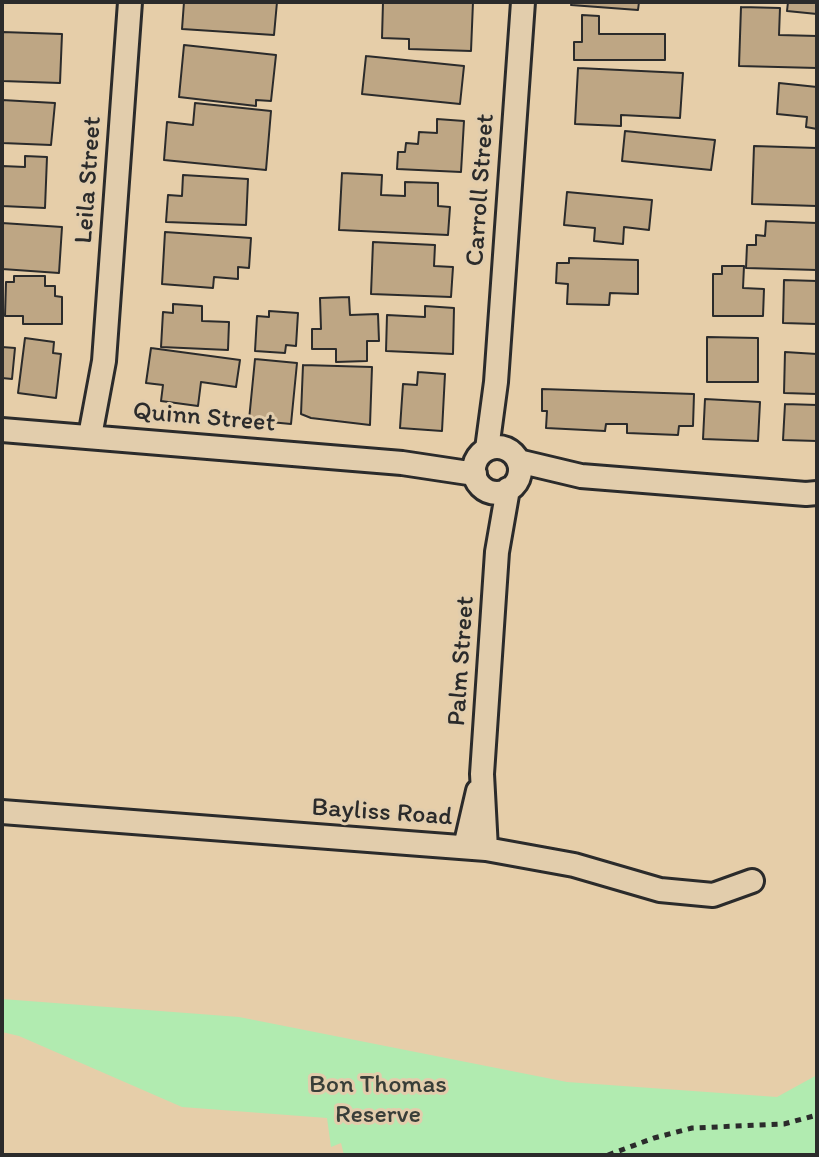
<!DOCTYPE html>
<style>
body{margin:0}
#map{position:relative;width:819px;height:1157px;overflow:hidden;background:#e6cea9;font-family:Itim,sans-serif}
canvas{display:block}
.frame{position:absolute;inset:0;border:4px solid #2b2b2b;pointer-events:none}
</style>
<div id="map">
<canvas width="819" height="1157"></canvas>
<div class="frame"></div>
</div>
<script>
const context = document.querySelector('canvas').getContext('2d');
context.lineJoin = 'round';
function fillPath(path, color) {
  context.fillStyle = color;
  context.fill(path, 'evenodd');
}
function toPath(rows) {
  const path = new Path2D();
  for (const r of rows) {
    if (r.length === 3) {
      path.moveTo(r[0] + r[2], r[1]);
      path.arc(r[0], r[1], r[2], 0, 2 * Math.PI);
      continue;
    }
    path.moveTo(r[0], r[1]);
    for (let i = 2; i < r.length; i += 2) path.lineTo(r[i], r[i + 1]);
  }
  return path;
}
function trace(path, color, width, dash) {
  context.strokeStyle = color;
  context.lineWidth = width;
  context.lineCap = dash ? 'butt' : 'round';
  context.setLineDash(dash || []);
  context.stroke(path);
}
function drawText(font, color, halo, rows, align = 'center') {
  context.font = font + ' Itim,sans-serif';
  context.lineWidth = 6;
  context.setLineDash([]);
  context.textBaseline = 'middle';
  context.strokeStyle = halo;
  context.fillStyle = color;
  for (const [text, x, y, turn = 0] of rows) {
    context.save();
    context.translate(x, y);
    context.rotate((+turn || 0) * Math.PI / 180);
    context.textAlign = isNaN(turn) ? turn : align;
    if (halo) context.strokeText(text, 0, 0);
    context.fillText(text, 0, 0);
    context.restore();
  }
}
fillPath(toPath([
 [2,999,239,1017,567,1082,777,1097,817,1075,817,1155,344,1155,341,1143,331,1147,327,1118,182,1107,19,1036,2,1032]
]), '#b1ebb0');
const building = toPath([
 [184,2,277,2,274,35,182,29,184,2],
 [383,2,473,2,471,51,409,49,409,39,382,38,383,2],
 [572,2,639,2,638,10,571,5,572,2],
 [788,2,817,2,817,14,787,11,788,2],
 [741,7,780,8,779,35,817,36,817,68,739,66,741,7],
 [582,15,599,16,599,34,665,34,665,60,574,60,574,42,582,42,582,15],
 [2,32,62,34,60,83,2,81,2,32],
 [184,45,276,55,271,101,256,100,256,106,179,97,184,45],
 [366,56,464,66,460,104,362,94,366,56],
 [578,68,683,73,680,118,621,115,621,126,575,124,578,68],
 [779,83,817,87,817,129,806,127,807,117,777,114,779,83],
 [2,100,55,103,51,145,2,143,2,100],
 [195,103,271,111,266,170,164,160,167,122,193,125,195,103],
 [437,119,464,121,461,172,397,169,398,152,405,152,406,143,418,144,419,132,437,133,437,119],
 [625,131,715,140,711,170,622,161,625,131],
 [754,146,817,148,817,206,752,204,754,146],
 [25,156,47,157,45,208,2,206,2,166,25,167,25,156],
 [342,173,382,175,381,195,405,196,405,182,438,183,438,206,450,207,448,235,339,230,342,173],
 [183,175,248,179,246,225,166,222,168,195,182,196,183,175],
 [567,192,652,200,649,230,624,227,623,244,594,241,595,228,564,225,567,192],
 [766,221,817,223,817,270,746,268,747,245,756,245,756,235,765,236,766,221],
 [2,223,62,227,59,273,2,269,2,223],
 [165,232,251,238,249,268,238,267,238,279,214,277,213,288,162,284,165,232],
 [373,242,435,245,434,266,453,267,451,297,371,294,373,242],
 [569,258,638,260,638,294,610,293,609,305,567,304,568,284,556,283,557,263,569,263,569,258],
 [722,266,744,266,743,288,764,289,763,316,713,316,713,274,722,274,722,266],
 [14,276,45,276,45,286,55,286,55,296,62,297,62,324,23,324,23,316,5,316,6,282,14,282,14,276],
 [784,280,817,281,817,324,783,323,784,280],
 [349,297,350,315,378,314,379,341,367,341,367,361,336,362,336,349,312,349,312,329,321,329,320,298,349,297],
 [173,304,202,306,202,321,229,322,228,350,161,347,163,312,173,313,173,304],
 [425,306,454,308,453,354,386,351,387,315,425,317,425,306],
 [269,311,298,313,296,346,286,345,285,353,255,351,257,316,269,317,269,311],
 [707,337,758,338,758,382,707,382,707,337],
 [25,338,54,342,53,353,61,354,56,398,18,393,25,338],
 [2,347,15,348,12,379,2,378,2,347],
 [151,348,240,360,236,387,201,382,198,406,161,401,163,385,146,383,151,348],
 [785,352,817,354,817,394,784,393,785,352],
 [255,359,297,363,291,424,249,420,255,359],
 [303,365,372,367,370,425,311,418,301,414,303,365],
 [418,372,445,374,442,431,400,428,403,384,417,385,418,372],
 [542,389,694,394,693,426,679,426,678,435,627,433,627,424,606,424,605,431,546,428,547,411,542,411,542,389],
 [705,399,760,402,758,441,703,439,705,399],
 [785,404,817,405,817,441,783,440,785,404]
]);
fillPath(building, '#bea684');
trace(building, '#2b2b2b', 2);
const minor = toPath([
 [2,430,402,463,475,474],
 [90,436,104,361,130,2],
 [497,470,23],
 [487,449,496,382,523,2],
 [518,461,581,476,806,494,817,493],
 [2,812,486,849,574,865,660,890,713,895,752,881],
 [465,847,478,791],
 [486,849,482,774,497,552,508,489]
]);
trace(minor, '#2b2b2b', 28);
trace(toPath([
 [608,1155,654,1138,692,1128,784,1124,817,1115]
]), '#2b2b2b', 5, [6, 6]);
trace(minor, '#e2cdac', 22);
drawText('26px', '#2b2b2b', '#e2cdac', [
 ["Leila Street",89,180,-86],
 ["Carroll Street",481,190,-86],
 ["Quinn Street",204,418,5],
 ["Palm Street",462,661,-86],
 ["Bayliss Road",382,813,4]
]);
drawText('26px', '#383e38', '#e2cdac', [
 ["Bon Thomas",378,1085],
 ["Reserve",378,1115]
]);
</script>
